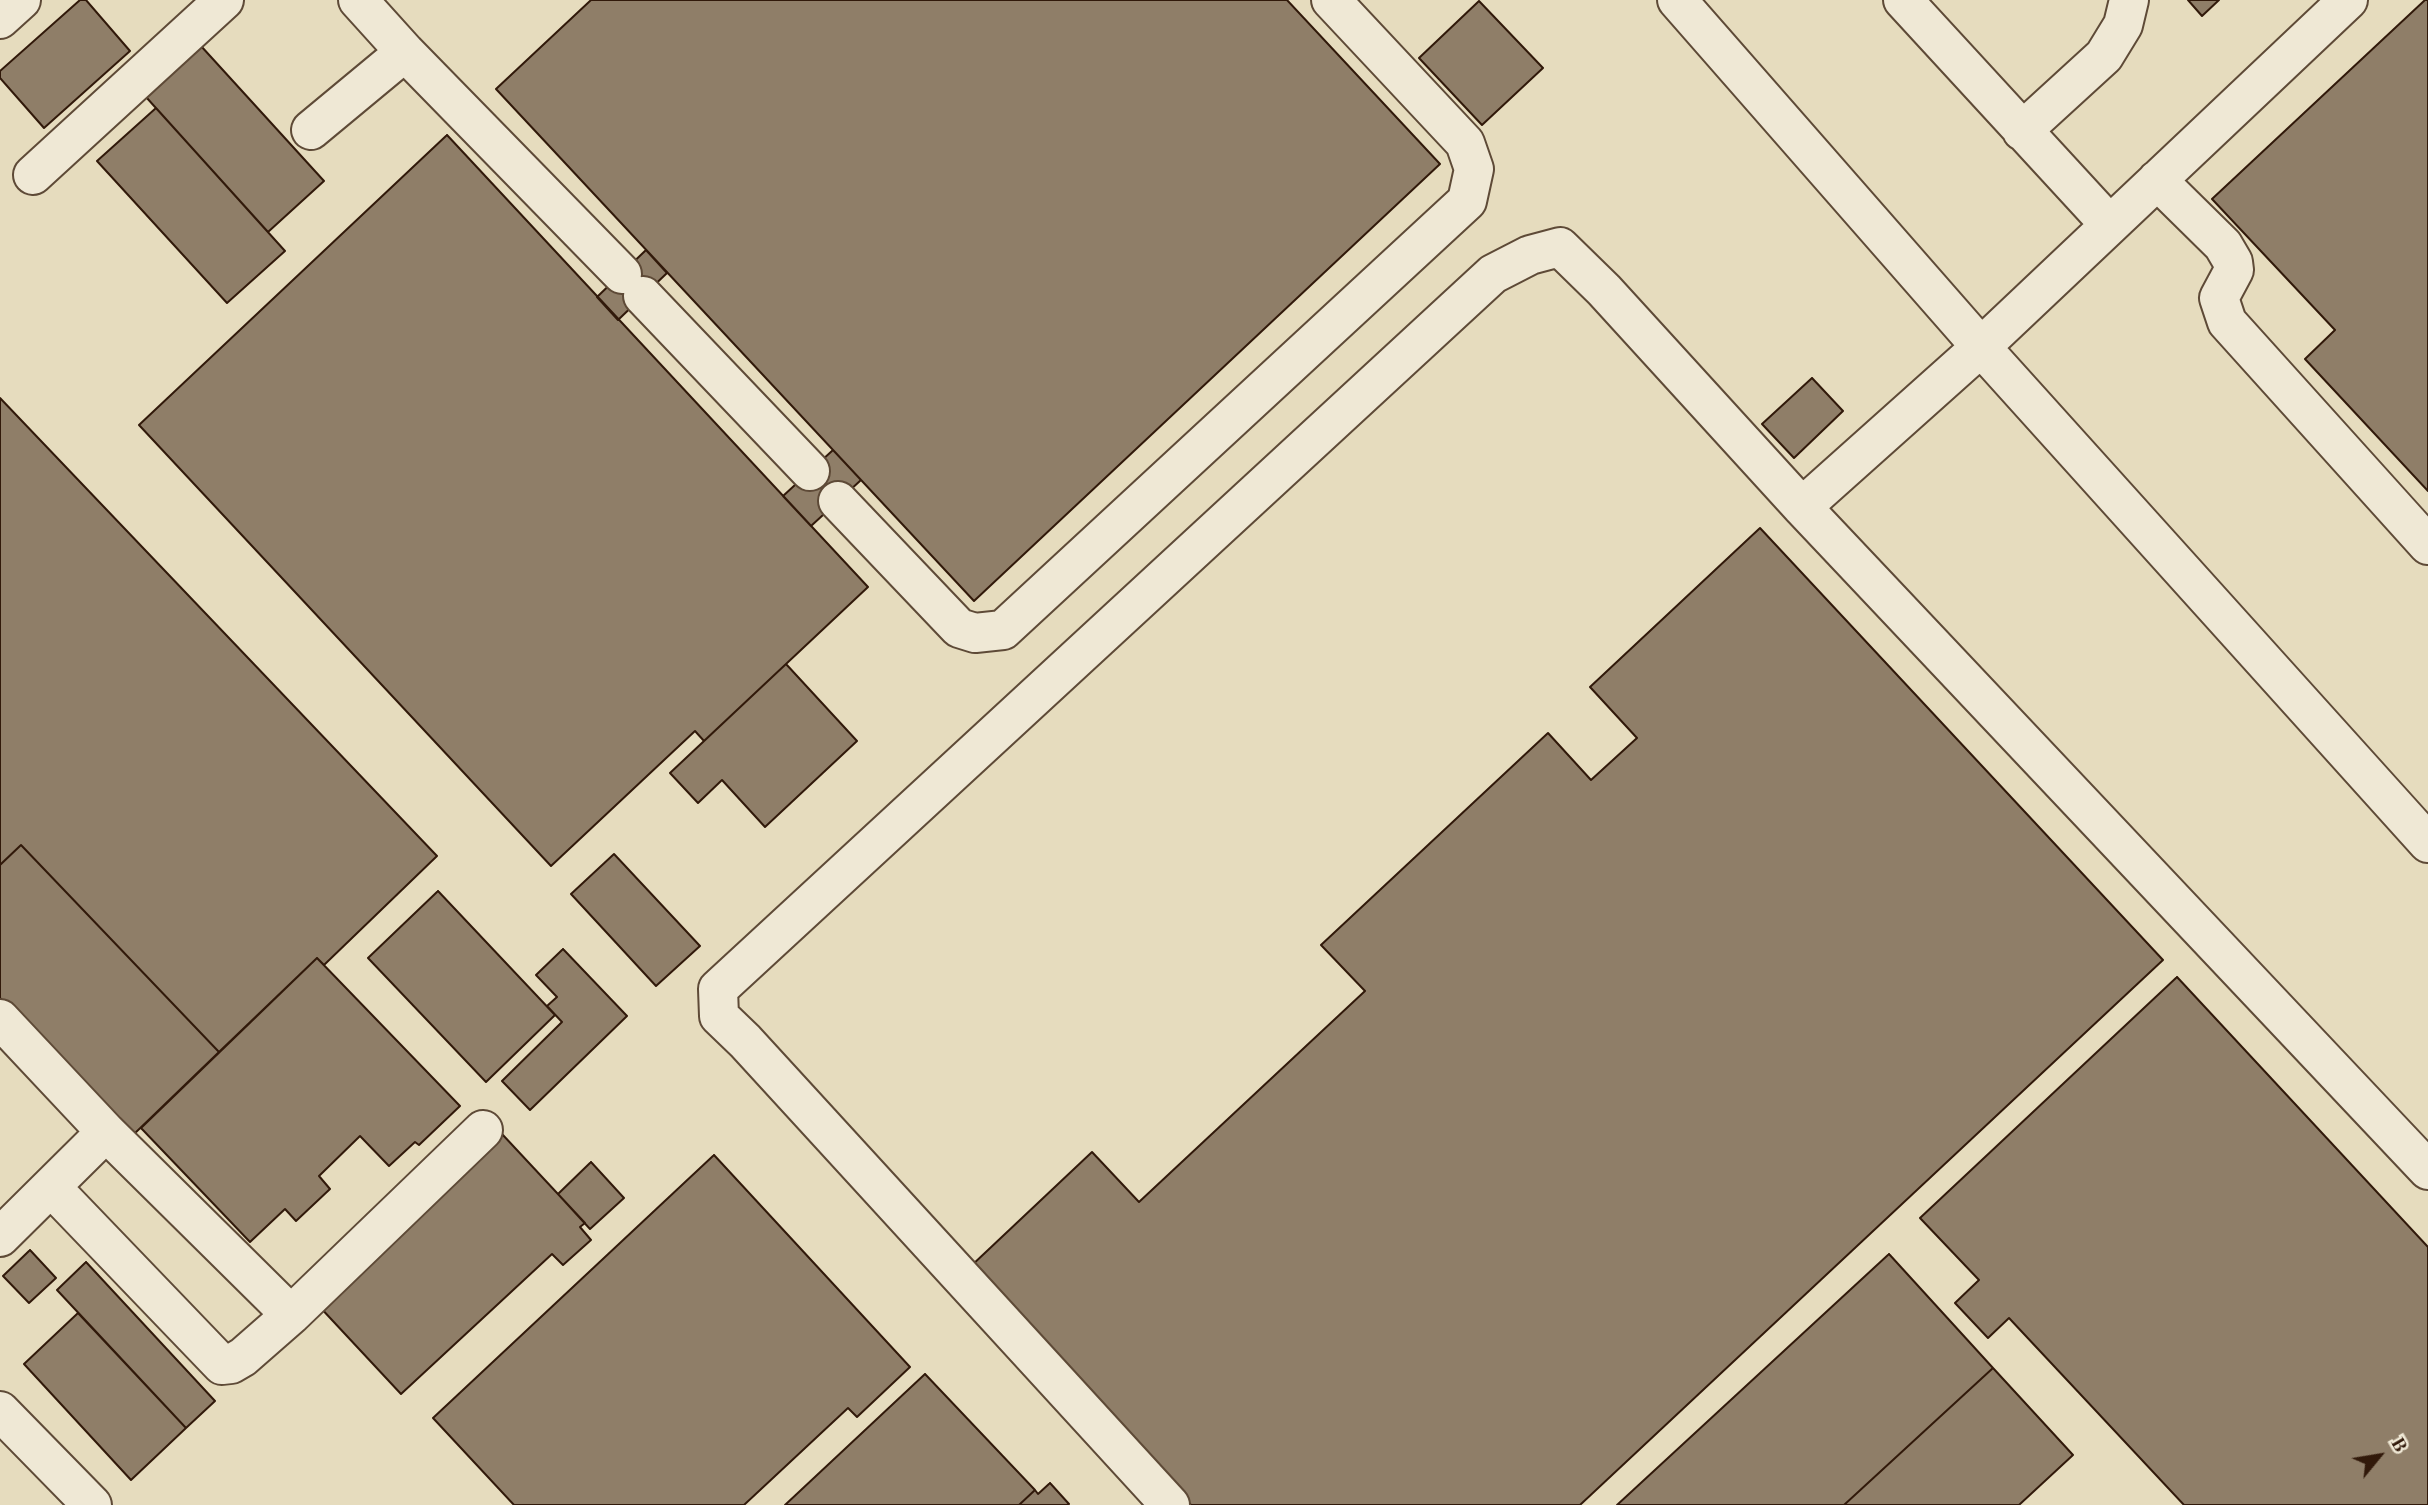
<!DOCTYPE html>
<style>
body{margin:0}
#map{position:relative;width:2428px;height:1505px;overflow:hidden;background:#e6dcbe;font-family:"Old Standard TT",serif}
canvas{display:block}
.north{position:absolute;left:2344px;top:1421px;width:70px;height:70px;-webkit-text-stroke:5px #efe8d5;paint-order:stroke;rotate:60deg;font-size:19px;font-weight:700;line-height:28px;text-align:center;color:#31190a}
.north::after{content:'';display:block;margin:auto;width:24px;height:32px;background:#31190a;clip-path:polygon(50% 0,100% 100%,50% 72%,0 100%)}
</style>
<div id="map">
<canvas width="2428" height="1505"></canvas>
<div class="north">B</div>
</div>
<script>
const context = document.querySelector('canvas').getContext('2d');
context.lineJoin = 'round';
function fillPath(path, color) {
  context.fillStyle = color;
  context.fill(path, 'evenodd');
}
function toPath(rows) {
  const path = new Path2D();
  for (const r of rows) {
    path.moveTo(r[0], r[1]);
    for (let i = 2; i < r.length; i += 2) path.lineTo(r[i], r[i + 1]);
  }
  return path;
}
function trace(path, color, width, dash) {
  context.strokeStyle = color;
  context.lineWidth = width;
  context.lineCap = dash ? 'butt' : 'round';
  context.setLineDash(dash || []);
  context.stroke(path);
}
const building = toPath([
 [80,0,86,0,130,51,44,128,0,78,0,71,80,0],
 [591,0,1287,0,1440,164,974,601,496,89,591,0],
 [2188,0,2219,0,2202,16,2188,0],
 [2425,0,2428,0,2428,491,2305,359,2335,330,2212,199,2425,0],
 [1479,1,1543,68,1482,125,1419,58,1479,1],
 [201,46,324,181,268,232,146,97,201,46],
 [156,108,285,251,227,303,97,161,156,108],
 [447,135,868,587,704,741,695,731,551,866,139,425,447,135],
 [646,250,667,273,618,320,597,297,646,250],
 [1812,378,1843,411,1794,458,1762,424,1812,378],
 [0,398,437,856,324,965,317,958,219,1052,21,845,0,865,0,398],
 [833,450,861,480,811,526,783,496,833,450],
 [1760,528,2163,960,1580,1505,1191,1505,970,1267,1092,1152,1139,1202,1365,991,1321,945,1548,733,1591,780,1637,738,1590,687,1760,528],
 [786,664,857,741,765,827,722,780,698,803,670,773,786,664],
 [21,845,219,1052,132,1136,0,998,0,865,21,845],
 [614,854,700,946,656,986,571,894,614,854],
 [438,891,555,1015,486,1082,368,958,438,891],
 [563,949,627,1016,530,1110,502,1081,562,1022,547,1006,557,997,536,975,563,949],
 [317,958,460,1106,419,1145,415,1142,389,1166,360,1136,319,1176,330,1189,296,1221,285,1209,250,1242,141,1128,317,958],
 [2177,977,2428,1247,2428,1505,2184,1505,2009,1318,1988,1338,1955,1303,1979,1280,1920,1218,2177,977],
 [502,1134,585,1223,580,1227,591,1240,563,1265,552,1254,401,1394,318,1305,502,1134],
 [714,1155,910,1367,857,1417,848,1408,744,1505,514,1505,433,1418,714,1155],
 [591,1162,624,1198,590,1229,558,1194,591,1162],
 [30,1250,56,1278,29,1303,3,1276,30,1250],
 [1889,1254,1993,1368,1844,1505,1617,1505,1889,1254],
 [86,1262,215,1401,186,1428,57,1290,86,1262],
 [78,1313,186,1428,131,1480,24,1364,78,1313],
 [1993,1368,2073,1455,2019,1505,1844,1505,1993,1368],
 [925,1374,1035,1490,1019,1505,785,1505,925,1374],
 [1050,1483,1069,1504,1067,1505,1019,1505,1035,1490,1038,1494,1050,1483]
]);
fillPath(building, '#8f7e68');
trace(building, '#31190a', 2);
const minor = toPath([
 [358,0,405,52,622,274],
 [1677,0,1981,347,2428,843],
 [1903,0,2110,225],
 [0,19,21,0],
 [311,130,405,52],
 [2022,131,2104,56,2123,25,2129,0],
 [33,175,224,0],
 [2157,180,2223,245,2233,262,2234,270,2219,298,2227,322,2428,545],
 [643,296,810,471],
 [838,501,959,628,975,633,1003,630,1467,201,1474,169,1465,143,1331,0],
 [1802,507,1981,347,2348,0],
 [0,1019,106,1132,291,1315],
 [51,1187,222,1365,231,1364,243,1357,291,1315,483,1130],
 [0,1237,106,1132],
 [0,1411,92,1505],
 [1170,1505,745,1041,719,1016,718,989,1493,274,1530,255,1560,247,1604,290,1802,507,2428,1170]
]);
trace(minor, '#5e4a37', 42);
trace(minor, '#efe8d5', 38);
</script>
